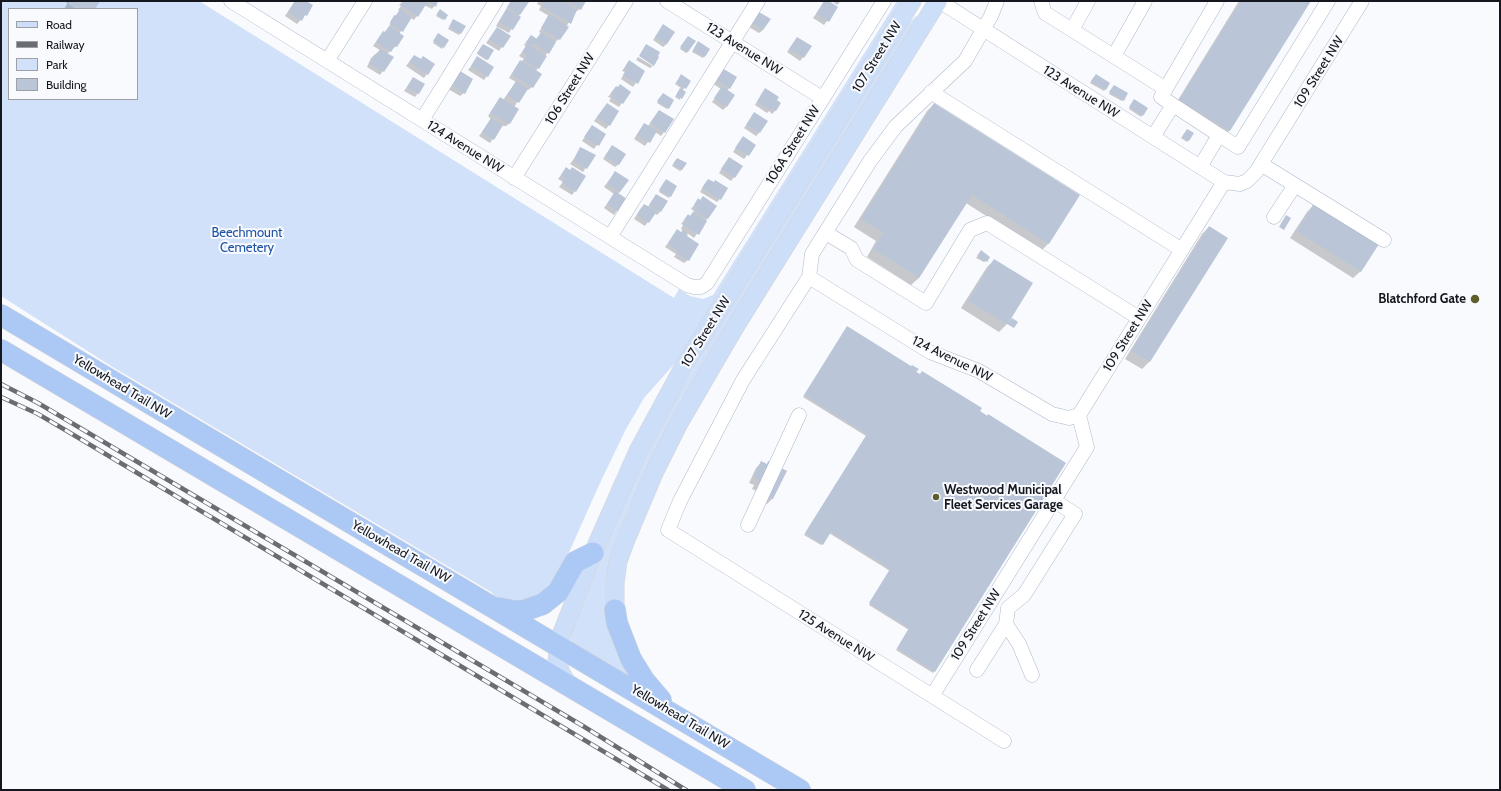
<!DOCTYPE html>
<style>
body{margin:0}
#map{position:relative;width:1501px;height:791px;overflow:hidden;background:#f8fafe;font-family:Cabin,sans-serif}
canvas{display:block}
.frame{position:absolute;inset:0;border:2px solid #14181e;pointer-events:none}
.legend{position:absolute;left:8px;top:8px;width:130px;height:92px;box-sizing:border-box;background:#f8fafe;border:1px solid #9da0a4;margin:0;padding:5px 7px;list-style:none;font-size:12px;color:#14181e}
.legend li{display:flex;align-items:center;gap:8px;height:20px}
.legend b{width:20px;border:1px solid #9da0a4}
</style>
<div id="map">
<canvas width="1501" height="791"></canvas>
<div class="frame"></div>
<ul class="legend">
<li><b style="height:5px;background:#cddef8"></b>Road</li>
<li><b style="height:5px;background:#696c72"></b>Railway</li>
<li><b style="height:11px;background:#d2e1fa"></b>Park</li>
<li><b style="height:11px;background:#bac5d8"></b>Building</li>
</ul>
</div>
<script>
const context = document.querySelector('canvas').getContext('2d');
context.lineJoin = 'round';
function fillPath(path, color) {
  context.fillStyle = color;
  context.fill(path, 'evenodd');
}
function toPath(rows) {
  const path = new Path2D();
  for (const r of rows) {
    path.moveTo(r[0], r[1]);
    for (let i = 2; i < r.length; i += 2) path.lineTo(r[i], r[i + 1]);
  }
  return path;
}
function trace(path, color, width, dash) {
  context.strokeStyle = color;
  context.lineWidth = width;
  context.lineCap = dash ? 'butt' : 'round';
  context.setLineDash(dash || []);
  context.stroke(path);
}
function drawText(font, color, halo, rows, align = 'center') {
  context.font = font + ' Cabin,sans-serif';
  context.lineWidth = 4;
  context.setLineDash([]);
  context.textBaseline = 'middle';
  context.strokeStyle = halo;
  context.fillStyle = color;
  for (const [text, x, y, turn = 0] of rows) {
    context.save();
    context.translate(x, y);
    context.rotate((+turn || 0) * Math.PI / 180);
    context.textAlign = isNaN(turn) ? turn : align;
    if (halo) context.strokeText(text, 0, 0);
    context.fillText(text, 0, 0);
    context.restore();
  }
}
fillPath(toPath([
 [1,1,199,1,674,298,679,289,690,296,703,299,713,295,897,1,903,1,706,317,677,361,644,398,626,429,600,483,557,579,544,592,530,600,509,601,496,597,491,592,111,366,1,296],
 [9,9,137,9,137,99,9,99],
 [916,16,919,20,645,475,629,508,617,537,612,559,630,675,628,677,572,644,570,639,572,627,618,515,642,463,680,392,733,303,905,27]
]), '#d2e1fa');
fillPath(toPath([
 [66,1,99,1,94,9,64,9,67,4],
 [295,1,305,1,309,11,297,24,285,16],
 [403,1,438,1,432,9,424,5,414,20,411,18,399,34,396,46,387,54,392,57,380,75,367,67,371,58,380,50,373,46,380,36,389,28,391,20,400,11,398,10,401,6,399,5],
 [511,1,527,2,509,33,496,26],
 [539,1,585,1,580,9,575,12,559,39,555,42,545,56,536,71,532,87,528,90,526,89,514,107,510,123,506,126,502,126,490,143,479,136,491,119,488,116,497,102,500,98,503,100,516,82,509,78,517,65,524,59,519,56,526,47,524,45,531,36,536,39,541,33,539,32,549,16,539,10,541,6,537,4],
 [825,1,837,7,824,25,813,18],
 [832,1,841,1,837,5],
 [1239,1,1310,1,1229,131,1222,138,1173,108],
 [438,12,444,19,443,20,436,16],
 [756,16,763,30,759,33,749,27],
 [452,22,464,27,459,35,448,29],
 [663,26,667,44,663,47,653,40],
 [497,28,509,36,499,51,486,43],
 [437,36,443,47,442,49,433,43],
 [797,38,803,57,800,61,787,52],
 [686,39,688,52,686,53,680,49],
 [697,44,709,49,703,58,692,52],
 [482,46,488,59,486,60,477,54],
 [414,56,434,64,424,78,406,66],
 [638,57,653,66,650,68,636,60],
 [477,58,493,68,484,80,468,70],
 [629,61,644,71,633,87,621,79,625,72,622,71],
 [719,72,736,78,727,91,727,106,723,110,712,102,721,89,712,83],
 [457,76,464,93,460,96,448,89],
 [680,77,690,81,682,91,680,100,675,97,681,88,675,84],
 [1094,77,1109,83,1104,91,1090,83],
 [413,78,418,93,415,97,404,91],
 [616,87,630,92,619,107,609,101,611,98,608,97],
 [1113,87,1123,100,1122,101,1109,94],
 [762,93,776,101,776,110,772,114,769,111,767,113,755,105],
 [661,96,668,108,667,109,657,103],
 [1133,102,1142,115,1141,117,1129,109],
 [934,104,1049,243,1041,251,966,203,919,278,911,285,867,257,876,241,854,227,927,111],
 [603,109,609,125,606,129,594,121],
 [659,111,664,132,661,136,655,132,645,146,634,139,641,128,645,124,648,126],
 [754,114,759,133,756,136,744,128],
 [592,126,605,134,594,149,582,141],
 [1186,131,1193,134,1187,142,1181,138],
 [743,137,755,145,744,159,733,152],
 [612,146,619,164,615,167,603,159],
 [582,148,594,155,583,172,570,164],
 [676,160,682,170,680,171,672,166],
 [726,162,742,167,731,181,719,173],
 [566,168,570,171,575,191,572,195,559,187,563,182,558,179],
 [615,172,620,192,617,194,625,199,614,215,604,208,614,194,604,187],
 [664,182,670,196,669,198,659,192],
 [705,183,720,199,717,202,700,192],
 [656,195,660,212,657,215,654,213,645,226,634,219,641,208,644,205,648,207],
 [698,200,707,219,694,238,687,233,685,236,688,260,684,263,674,257,676,254,665,247,677,231,681,233,683,231,681,229,683,225,681,224,688,215,690,216,692,214,694,211,691,209],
 [1314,205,1361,271,1353,278,1290,238,1307,212],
 [1209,227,1226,238,1149,362,1142,369,1125,359,1202,234],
 [980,253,986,261,984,262,976,258],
 [994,260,1007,324,999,332,961,308,987,267],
 [846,329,1064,463,933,673,896,650,909,630,869,605,890,571,829,533,821,545,804,535,866,436,803,397],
 [761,463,766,465,768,463,773,498,767,504,762,501,765,495,752,489,754,485,749,483,756,468]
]), '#0003');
fillPath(toPath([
 [70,1,100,1,95,9,76,9,68,4],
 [295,1,306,1,313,5,307,16,305,15,302,21,288,12],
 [401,1,424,1,427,3,418,17,401,6,403,2],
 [427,1,438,1,436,7],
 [511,1,528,1,529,2,520,15,507,7],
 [541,1,563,1,577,10,571,24,542,6,544,3],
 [567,1,586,1,581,10],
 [824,1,829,1,838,7,829,22,816,14],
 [1241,1,1311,1,1230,131,1179,100],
 [400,9,412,17,403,32,390,24,394,15,396,16],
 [440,9,448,15,445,20,437,14],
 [507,9,521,17,513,30,499,22],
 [759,12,771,19,763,30,752,23],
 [549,14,569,27,560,40,541,28],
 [453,19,466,26,461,34,449,27],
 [663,24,675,32,667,44,655,37],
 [389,26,404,36,397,47,395,46,391,52,376,42,383,31,385,32],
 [497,27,511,36,503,48,489,39],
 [541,32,556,42,549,54,534,44,532,46,526,42,531,35,537,39],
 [438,33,449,40,444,48,433,41],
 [688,36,696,41,688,52,680,47],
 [797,37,812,46,804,58,789,49],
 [698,41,710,49,705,57,693,50],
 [483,44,494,50,488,60,477,53],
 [527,44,547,56,539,69,524,60,527,55,522,52],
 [646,44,660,52,658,56,659,57,654,66,639,56],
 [380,49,394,57,384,72,370,64,375,54,377,55],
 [414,55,421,59,423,56,435,64,428,75,409,62],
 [477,56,494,67,488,77,471,66],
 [520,60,542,74,533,88,512,74],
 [629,60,645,71,638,84,623,75,627,69,625,67],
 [722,68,737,77,730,89,714,79],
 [460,71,473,79,465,94,451,85],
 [681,74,691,81,686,89,676,83],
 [1096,74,1110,83,1106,90,1091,81],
 [413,77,425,84,419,94,407,87],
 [516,81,528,89,519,103,507,95],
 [620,84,631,92,623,104,612,97,613,94,611,93,616,86,618,87],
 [1114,85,1128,93,1124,101,1109,92],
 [722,86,735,95,727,107,714,98],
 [680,88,686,92,682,99,676,95],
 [765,88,779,97,777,100,781,103,776,111,772,108,771,110,757,102],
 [663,93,674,100,669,109,657,101],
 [500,97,519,109,510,124,508,122,507,123,490,113],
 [1134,99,1148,108,1143,116,1129,107],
 [607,103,619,111,610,126,597,117],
 [934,103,1080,195,1049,244,972,195,919,278,873,249,883,233,861,219],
 [659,110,674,119,665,133,650,123],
 [754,112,768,121,760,133,746,125],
 [491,118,503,125,494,140,482,132],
 [644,123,657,131,650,143,637,135],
 [592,125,606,134,599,146,584,137],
 [1187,129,1194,133,1189,141,1182,137],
 [743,136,756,145,749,156,735,148],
 [612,145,626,154,619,165,605,156],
 [580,147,596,155,587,169,573,161],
 [729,157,743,166,735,178,721,169],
 [677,158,687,163,682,170,673,164],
 [566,167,570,170,572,167,586,176,576,192,562,183,565,178,561,175],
 [615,171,629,180,620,192,607,184],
 [666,179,677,186,671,197,659,190],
 [708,179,714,182,715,180,728,188,721,200,702,188],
 [615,191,627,199,619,212,607,204],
 [656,194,668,201,661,212,649,205],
 [703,196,717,206,708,219,694,210,697,207,694,205,698,198,700,200],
 [1314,203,1379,244,1361,272,1297,231],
 [644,204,657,211,649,223,637,215],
 [693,212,707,221,699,235,683,225,686,221,684,220,688,214,690,216],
 [1286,215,1291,218,1284,230,1279,227],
 [1209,226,1228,238,1150,362,1131,351],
 [677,229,681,232,683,230,688,234,687,236,699,244,689,261,677,253,678,251,668,243],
 [981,250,990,257,987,262,977,256],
 [994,259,1033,283,1009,322,1012,318,1018,322,1014,328,968,301],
 [847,326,911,366,912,365,919,369,916,372,920,374,922,371,982,408,980,411,987,416,988,414,1066,463,935,672,897,648,909,628,869,603,890,569,831,532,823,545,805,533,867,434,804,395],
 [761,461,767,464,768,461,787,471,773,499,767,496,770,490,757,484,759,480,753,477]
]), '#bac5d8');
const minor = toPath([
 [231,1,687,285,694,287,701,287,707,283,884,1],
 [667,1,822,98],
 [939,1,1224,182,1240,184,1247,181,1256,172,1362,1],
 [997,1,991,16,965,61,896,126,870,161,812,254,809,277,743,380,680,501,668,530,1004,741],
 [1041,1,1045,13,1166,89],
 [1072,30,1088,1],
 [1114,56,1145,1],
 [327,61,365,1],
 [931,92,1182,250],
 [422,120,496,1],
 [1219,135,1238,147,1328,1],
 [1153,137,1173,105],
 [1261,164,1384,240],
 [1200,167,1219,135,1161,97,1217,1],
 [514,178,626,1],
 [1274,217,1295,185],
 [826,233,851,248,857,260,926,303,970,230,987,223,1139,318],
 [610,237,758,1],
 [809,277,930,352,979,371,1052,414,1069,418,1079,415],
 [748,525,799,415],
 [977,670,1006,624],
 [1032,675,1019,644,1006,624,1008,608,1024,595,1075,514,1053,500],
 [932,696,1087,447,1079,415,1224,182]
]);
const major = toPath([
 [615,610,615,583,618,561,627,537,654,473,679,423,735,327,938,1],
 [568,685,561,673,557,661,560,638,593,553,638,451,684,366,912,1]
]);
const highway = toPath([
 [1,315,800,790],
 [1,350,745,790],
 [499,608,514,611,523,611,543,604,558,592,575,562,593,553],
 [615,610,617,623,631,659,644,680,661,700]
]);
trace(minor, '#acb8ca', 15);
trace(major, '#d5d5d6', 19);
trace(highway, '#d5d5d6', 22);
trace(minor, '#fff', 14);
trace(major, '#cddef8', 18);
trace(highway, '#acc8f4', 21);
const rail = toPath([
 [1,384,38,403,583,726,686,790],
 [1,397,38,414,67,431,668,790]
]);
trace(rail, '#696c72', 4.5);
trace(rail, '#f8fafe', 3, [9]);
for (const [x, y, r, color] of [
 [1475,299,5,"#5d5e2b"],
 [936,497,4,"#5d5e2b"]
]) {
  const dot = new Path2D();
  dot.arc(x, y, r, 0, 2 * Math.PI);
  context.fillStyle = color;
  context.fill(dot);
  trace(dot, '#f8fafe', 1.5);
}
drawText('13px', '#14181e', '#f8fafe', [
 ["123 Avenue NW",744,49,32],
 ["107 Street NW",877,57,-58],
 ["109 Street NW",1319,72,-58],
 ["106 Street NW",570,89,-58],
 ["123 Avenue NW",1081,92,32],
 ["106A Street NW",793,145,-58],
 ["124 Avenue NW",465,147,32],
 ["107 Street NW",706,332,-58],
 ["109 Street NW",1128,336,-58],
 ["124 Avenue NW",952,359,26],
 ["Yellowhead Trail NW",122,387,31],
 ["Yellowhead Trail NW",401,552,30],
 ["109 Street NW",976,625,-58],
 ["125 Avenue NW",836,636,32],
 ["Yellowhead Trail NW",680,717,31]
]);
drawText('13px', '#1f53a4', '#f8fafe', [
 ["Beechmount",247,233],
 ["Cemetery",247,248]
]);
drawText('bold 13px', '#14181e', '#f8fafe', [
 ["Blatchford Gate",1466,299],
 ["Westwood Municipal",944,490,"left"],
 ["Fleet Services Garage",944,505,"left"]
], 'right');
</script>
